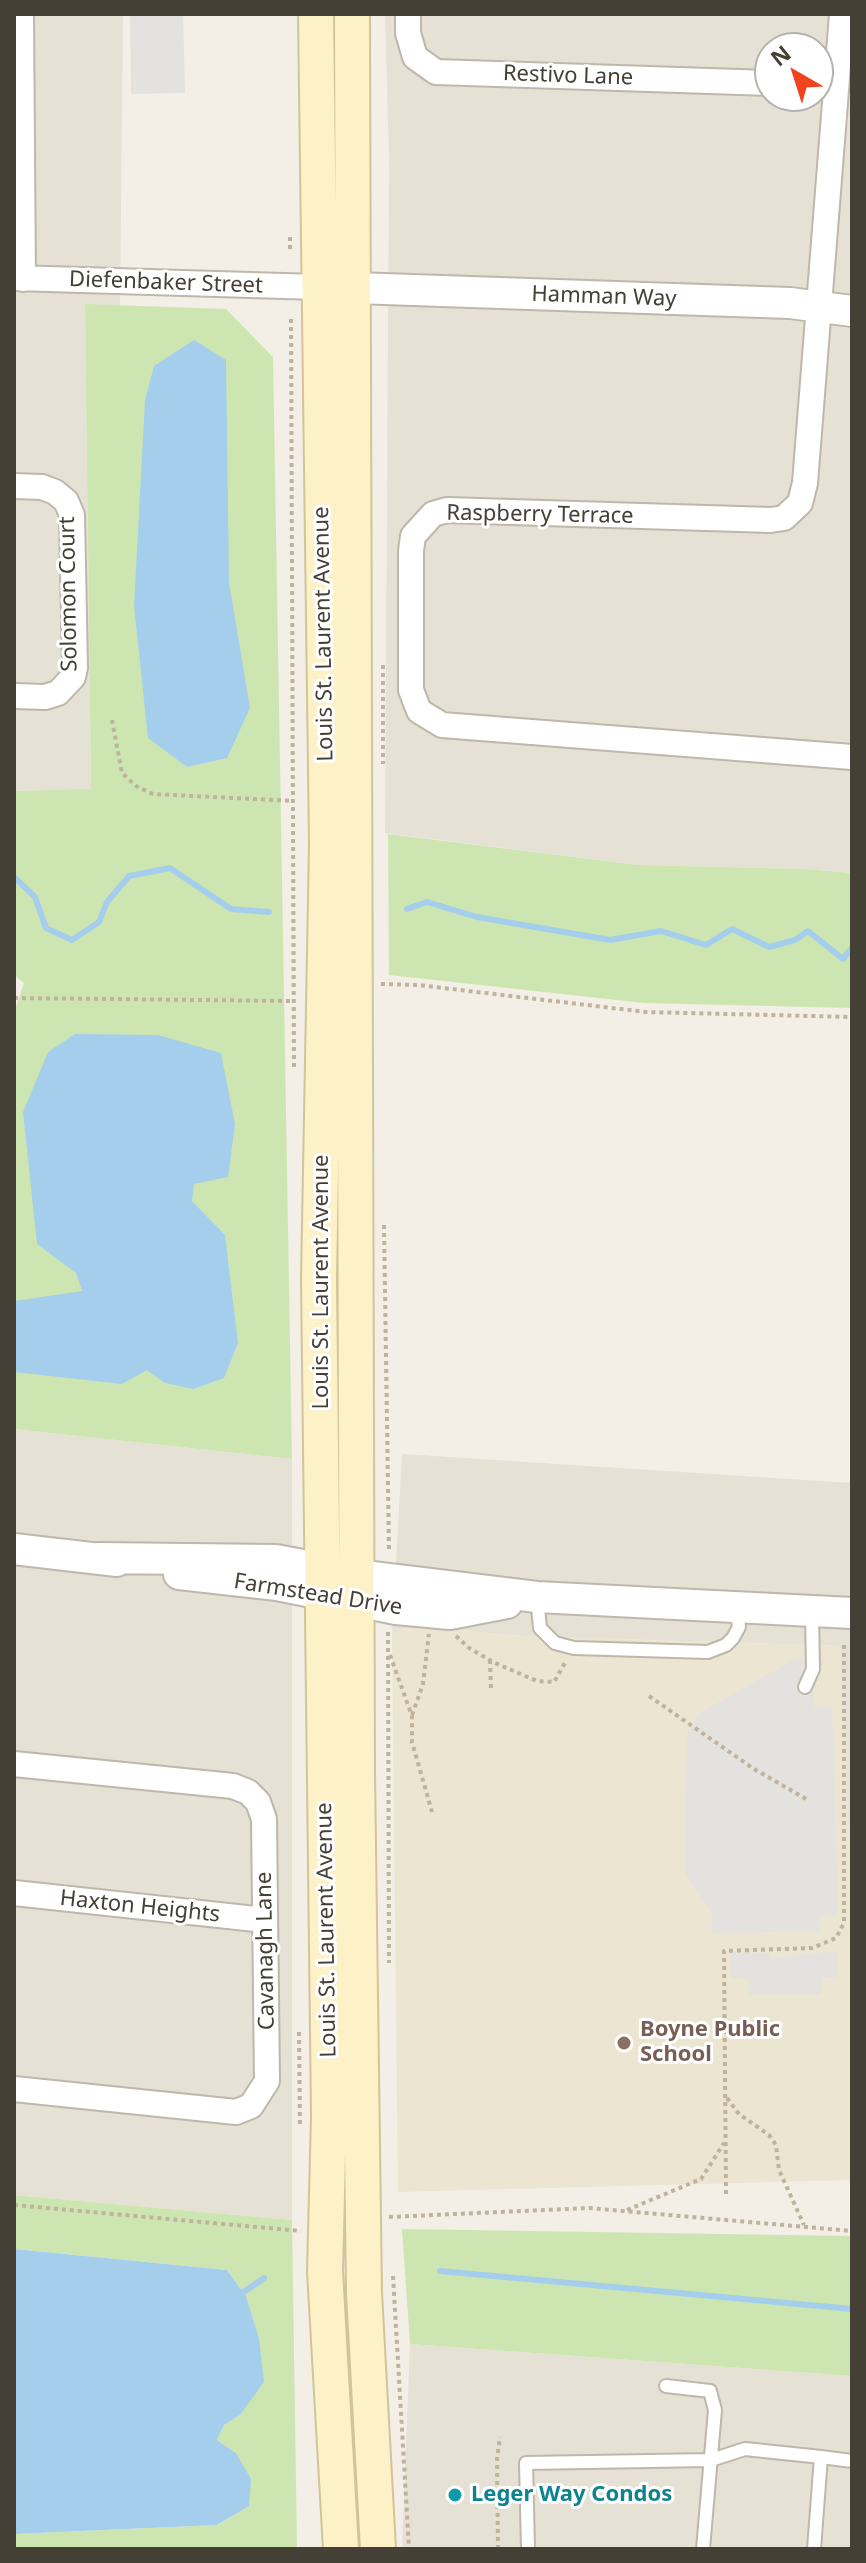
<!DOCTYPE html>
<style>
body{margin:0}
#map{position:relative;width:866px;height:2563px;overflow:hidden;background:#f3efe7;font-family:"Noto Sans",sans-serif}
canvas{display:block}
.frame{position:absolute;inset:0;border:16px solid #454036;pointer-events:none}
.north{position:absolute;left:754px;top:32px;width:80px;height:80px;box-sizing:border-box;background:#fff;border:2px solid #b5b3af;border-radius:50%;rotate:321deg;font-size:22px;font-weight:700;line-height:32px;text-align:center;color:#454036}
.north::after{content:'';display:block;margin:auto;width:28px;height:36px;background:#f2431f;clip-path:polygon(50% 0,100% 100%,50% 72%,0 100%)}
</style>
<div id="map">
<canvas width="866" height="2563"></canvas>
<div class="frame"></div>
<div class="north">N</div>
</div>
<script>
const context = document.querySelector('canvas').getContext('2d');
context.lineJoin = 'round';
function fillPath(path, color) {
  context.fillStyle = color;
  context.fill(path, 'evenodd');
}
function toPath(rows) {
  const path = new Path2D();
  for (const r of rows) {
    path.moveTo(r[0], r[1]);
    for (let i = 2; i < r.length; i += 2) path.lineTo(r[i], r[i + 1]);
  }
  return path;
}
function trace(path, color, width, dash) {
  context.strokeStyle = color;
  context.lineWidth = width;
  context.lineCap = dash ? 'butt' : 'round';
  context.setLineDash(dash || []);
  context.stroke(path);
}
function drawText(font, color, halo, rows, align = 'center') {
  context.font = font + ' "Noto Sans",sans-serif';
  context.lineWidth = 6;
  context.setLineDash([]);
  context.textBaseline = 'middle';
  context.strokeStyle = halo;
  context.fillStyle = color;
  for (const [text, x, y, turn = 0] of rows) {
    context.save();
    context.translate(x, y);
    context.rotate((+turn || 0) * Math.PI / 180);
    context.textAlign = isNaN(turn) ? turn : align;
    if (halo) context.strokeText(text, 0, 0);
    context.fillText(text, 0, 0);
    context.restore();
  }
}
fillPath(toPath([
 [14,14,123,14,120,305,85,305,91,790,14,791],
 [385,14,852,14,852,873,805,869,638,865,385,833,389,159],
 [770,48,818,48,818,96,770,96],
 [14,1429,292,1459,292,2220,14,2195],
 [402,1454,852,1483,852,1905,840,1646,522,1636,415,1626,392,1634],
 [410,2344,852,2376,852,2549,402,2549]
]), '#e6e1d5');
fillPath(toPath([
 [415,1626,522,1636,840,1646,852,1905,852,2180,398,2192,392,1634]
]), '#ebe5d1');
fillPath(toPath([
 [85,304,226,309,273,357,292,1459,14,1429,14,1013,24,983,14,975,14,791,91,789],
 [388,834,638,865,805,869,852,873,852,1008,644,1003,389,975],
 [14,2195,292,2220,297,2549,14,2549,14,2534,218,2525,248,2506,236,2453,217,2440,224,2425,240,2415,259,2338,246,2296,227,2270,14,2249],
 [402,2229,852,2236,852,2376,410,2344]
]), '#cde6b1');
fillPath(toPath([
 [130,14,183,14,185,93,131,94],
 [825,1657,813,1697,815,1708,832,1707,838,1915,819,1916,820,1931,711,1933,713,1914,685,1873,687,1734,700,1713,795,1659],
 [838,1951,838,1977,821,1977,821,1994,748,1994,749,1978,731,1978,731,1953,768,1953,771,1958]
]), '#e4e2df');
fillPath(toPath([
 [194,340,226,360,229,582,250,708,227,758,187,767,148,738,134,606,145,400,154,366],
 [75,1034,158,1035,221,1053,235,1124,228,1177,194,1184,192,1201,225,1235,238,1343,224,1378,193,1389,165,1383,147,1370,122,1384,14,1372,14,1301,82,1291,76,1273,37,1244,23,1112,48,1052],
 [14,2249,227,2270,246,2296,259,2338,264,2382,240,2415,224,2425,217,2440,236,2453,251,2479,249,2506,217,2525,14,2534]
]), '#a5ceed');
trace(toPath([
 [14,877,35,897,46,928,72,940,99,922,107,902,129,876,170,868,231,909,269,912],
 [407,909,427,902,477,917,610,940,661,931,706,945,732,929,769,947,795,940,808,931,843,959,852,948],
 [440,2271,852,2309],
 [238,2296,264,2278]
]), '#a5ceed', 6);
const service = toPath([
 [537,1597,540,1628,555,1643,574,1648,708,1652,726,1645,733,1638,739,1627,737,1610],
 [805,1687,813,1669,812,1612],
 [666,2386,710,2391,715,2410,703,2549],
 [821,2457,852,2461],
 [528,2549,526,2463,711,2460,745,2449,821,2457,814,2549]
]);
const minor = toPath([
 [21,14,23,279],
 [408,14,408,33,415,57,436,72,770,83],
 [842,14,805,483,800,503,784,518,771,520,447,510,433,514,413,536,411,551,411,690,419,711,442,725,852,757],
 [14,278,318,287],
 [14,486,42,487,55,492,66,501,72,515,75,668,73,677,58,693,45,697,14,696],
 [14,1764,233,1786,248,1792,258,1802,264,1819,267,2081,251,2106,236,2112,14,2089],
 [14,1893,265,1920]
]);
const tertiary = toPath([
 [355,288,790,303,852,311],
 [14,1549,117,1561],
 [99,1558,276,1560,356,1575,537,1597,852,1613],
 [179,1574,277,1585,396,1609,450,1614,507,1603]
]);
const secondary = toPath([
 [316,14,327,844,319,1279,329,2117,325,2271,341,2549],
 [352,14,357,1772,364,2293,378,2549]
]);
trace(service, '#beb7aa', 16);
trace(minor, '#beb7aa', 28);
trace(tertiary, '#beb7aa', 34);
trace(secondary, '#d1c498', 38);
trace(toPath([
 [290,237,290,251],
 [291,319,294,1068],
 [383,665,383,764],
 [112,720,122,773,136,786,153,794,294,801],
 [381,984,418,985,646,1012,852,1017],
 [14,998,292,1001],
 [384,1225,389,1551],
 [388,1632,389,1963],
 [456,1636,469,1648,495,1663,537,1681,554,1682,566,1661],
 [390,1655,412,1716,412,1742,432,1812],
 [490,1660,491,1689],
 [649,1696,754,1769,808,1800],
 [412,1715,423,1684,429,1634],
 [299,2032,300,2127],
 [727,2098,739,2114,769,2135,776,2145,779,2170,804,2225],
 [726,2194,724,1951,812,1948,836,1938,844,1923,844,1644],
 [14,2205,301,2231],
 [627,2210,701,2179,724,2143],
 [389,2217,589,2208,852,2231],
 [393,2276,409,2549],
 [498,2549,497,2459,500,2437]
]), '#bfb39b', 4, [4, 4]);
trace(service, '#fff', 12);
trace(minor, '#fff', 24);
trace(tertiary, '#fff', 30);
trace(secondary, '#fcf1c7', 34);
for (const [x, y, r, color] of [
 [624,2043,8,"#8d6e63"],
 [455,2495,8,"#0f9aa8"]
]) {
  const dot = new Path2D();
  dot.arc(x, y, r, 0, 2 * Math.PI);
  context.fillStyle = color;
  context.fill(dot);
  trace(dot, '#fff', 3);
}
drawText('22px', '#454036', '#fff', [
 ["Restivo Lane",568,76,2],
 ["Diefenbaker Street",166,283,2],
 ["Hamman Way",604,297,2],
 ["Raspberry Terrace",540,515,1],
 ["Solomon Court",69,594,-91],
 ["Louis St. Laurent Avenue",324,634,-91],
 ["Louis St. Laurent Avenue",322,1282,-90],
 ["Farmstead Drive",318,1595,9],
 ["Haxton Heights",140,1907,6],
 ["Louis St. Laurent Avenue",327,1930,-91],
 ["Cavanagh Lane",266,1951,-91]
]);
drawText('bold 22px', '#785e54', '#fff', [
 ["Boyne Public",640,2030],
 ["School",640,2055]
], 'left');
drawText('bold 22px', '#0d838f', '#fff', [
 ["Leger Way Condos",471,2495]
], 'left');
</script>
